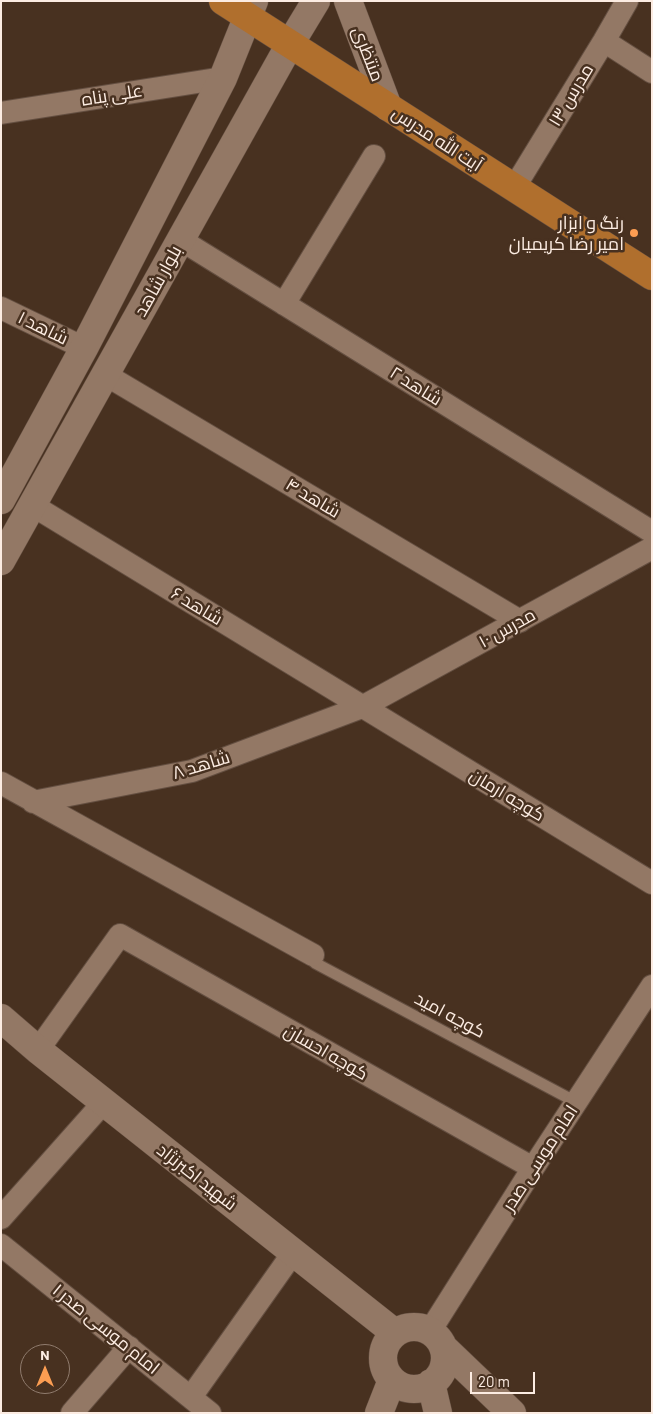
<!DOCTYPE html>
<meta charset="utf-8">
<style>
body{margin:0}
#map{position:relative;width:653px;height:1414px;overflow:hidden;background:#483120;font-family:Barlow,sans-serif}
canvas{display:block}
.frame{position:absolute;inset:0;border:2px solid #fcece2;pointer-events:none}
.north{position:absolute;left:20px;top:1344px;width:50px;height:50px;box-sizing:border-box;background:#483120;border:1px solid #907c6e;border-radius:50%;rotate:0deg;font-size:14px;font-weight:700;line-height:20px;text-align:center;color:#fcece2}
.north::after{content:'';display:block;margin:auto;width:18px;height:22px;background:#fc9d52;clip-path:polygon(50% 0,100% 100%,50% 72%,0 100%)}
.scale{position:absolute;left:470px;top:1372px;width:65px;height:22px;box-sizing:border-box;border:2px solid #fcece2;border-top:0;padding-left:6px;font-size:15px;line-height:18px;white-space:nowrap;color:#fcece2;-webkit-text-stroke:4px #483120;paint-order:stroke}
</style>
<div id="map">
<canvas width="653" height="1414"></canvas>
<div class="frame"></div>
<div class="north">N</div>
<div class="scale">20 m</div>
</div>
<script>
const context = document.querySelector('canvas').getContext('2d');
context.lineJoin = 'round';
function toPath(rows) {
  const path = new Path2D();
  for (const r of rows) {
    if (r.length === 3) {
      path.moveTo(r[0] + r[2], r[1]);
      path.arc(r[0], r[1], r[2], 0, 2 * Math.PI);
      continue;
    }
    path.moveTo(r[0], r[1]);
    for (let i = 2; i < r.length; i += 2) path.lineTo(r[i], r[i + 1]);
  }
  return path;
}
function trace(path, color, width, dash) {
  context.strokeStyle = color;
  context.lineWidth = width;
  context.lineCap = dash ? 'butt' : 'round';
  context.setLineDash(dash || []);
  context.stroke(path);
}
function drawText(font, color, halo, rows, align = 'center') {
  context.font = font + ' Barlow,Cairo,sans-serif';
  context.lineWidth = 5;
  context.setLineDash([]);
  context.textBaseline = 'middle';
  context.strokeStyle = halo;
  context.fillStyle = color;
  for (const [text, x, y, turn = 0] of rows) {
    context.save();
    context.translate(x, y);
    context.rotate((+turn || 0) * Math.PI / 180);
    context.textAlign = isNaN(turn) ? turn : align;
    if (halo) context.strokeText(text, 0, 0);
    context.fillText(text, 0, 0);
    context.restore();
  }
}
const service = toPath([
 [313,955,315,963,576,1102]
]);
const minor = toPath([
 [604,41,652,72],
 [1,113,223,78],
 [514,188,604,41,627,1],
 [181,240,652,532],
 [284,304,374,156],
 [1,308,84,348],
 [106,375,520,621],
 [32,505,652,883],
 [1,783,313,955],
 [33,802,192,771,362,707,652,548],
 [38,1050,120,935,533,1168],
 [1,1218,104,1102],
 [1,1245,210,1413],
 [430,1331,533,1168,652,986],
 [191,1397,293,1253],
 [72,1413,129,1347]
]);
const tertiary = toPath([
 [348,1,388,107],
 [1,500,84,348,223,78,254,1],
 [1,561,290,44,316,1],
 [1,1018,38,1050,395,1333],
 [414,1358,31],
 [443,1347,512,1413],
 [431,1383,438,1413],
 [379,1413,392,1380]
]);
const primary = toPath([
 [223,1,652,276]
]);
trace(service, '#644f41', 13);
trace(minor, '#644f41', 24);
trace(tertiary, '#644f41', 29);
trace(primary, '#644f41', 29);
trace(service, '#937865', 11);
trace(minor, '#937865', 22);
trace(tertiary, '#937865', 28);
trace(primary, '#b06f2d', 28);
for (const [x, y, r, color] of [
 [634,233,5,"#fc9d52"]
]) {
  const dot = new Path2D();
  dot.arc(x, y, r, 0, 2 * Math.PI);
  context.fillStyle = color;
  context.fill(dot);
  trace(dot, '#483120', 2);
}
drawText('18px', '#fcece2', '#483120', [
 ["منتظری",368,54,69],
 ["علی پناه",112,95,-9],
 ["مدرس ۱۳",571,95,-59],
 ["آیت الله مدرس",437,139,33],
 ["بلوار شاهد",158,281,-61],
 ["شاهد ۱",43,328,26],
 ["شاهد ۲",416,386,32],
 ["شاهد ۴",313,498,31],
 ["شاهد ۶",197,606,31],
 ["مدرس ۱۰",507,628,-29],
 ["شاهد ۸",201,765,-17],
 ["کوچه ارمان",507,795,31],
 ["کوچه امید",450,1015,28],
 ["کوچه احسان",326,1052,30],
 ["امام موسی صدر",540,1158,-57],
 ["شهید اکبرنژاد",197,1177,38],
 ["امام موسی صدر ۱",106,1329,39]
]);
drawText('18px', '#fcece2', '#483120', [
 ["رنگ و ابزار",624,223],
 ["امیر رضا کریمیان",624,244]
], 'right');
</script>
